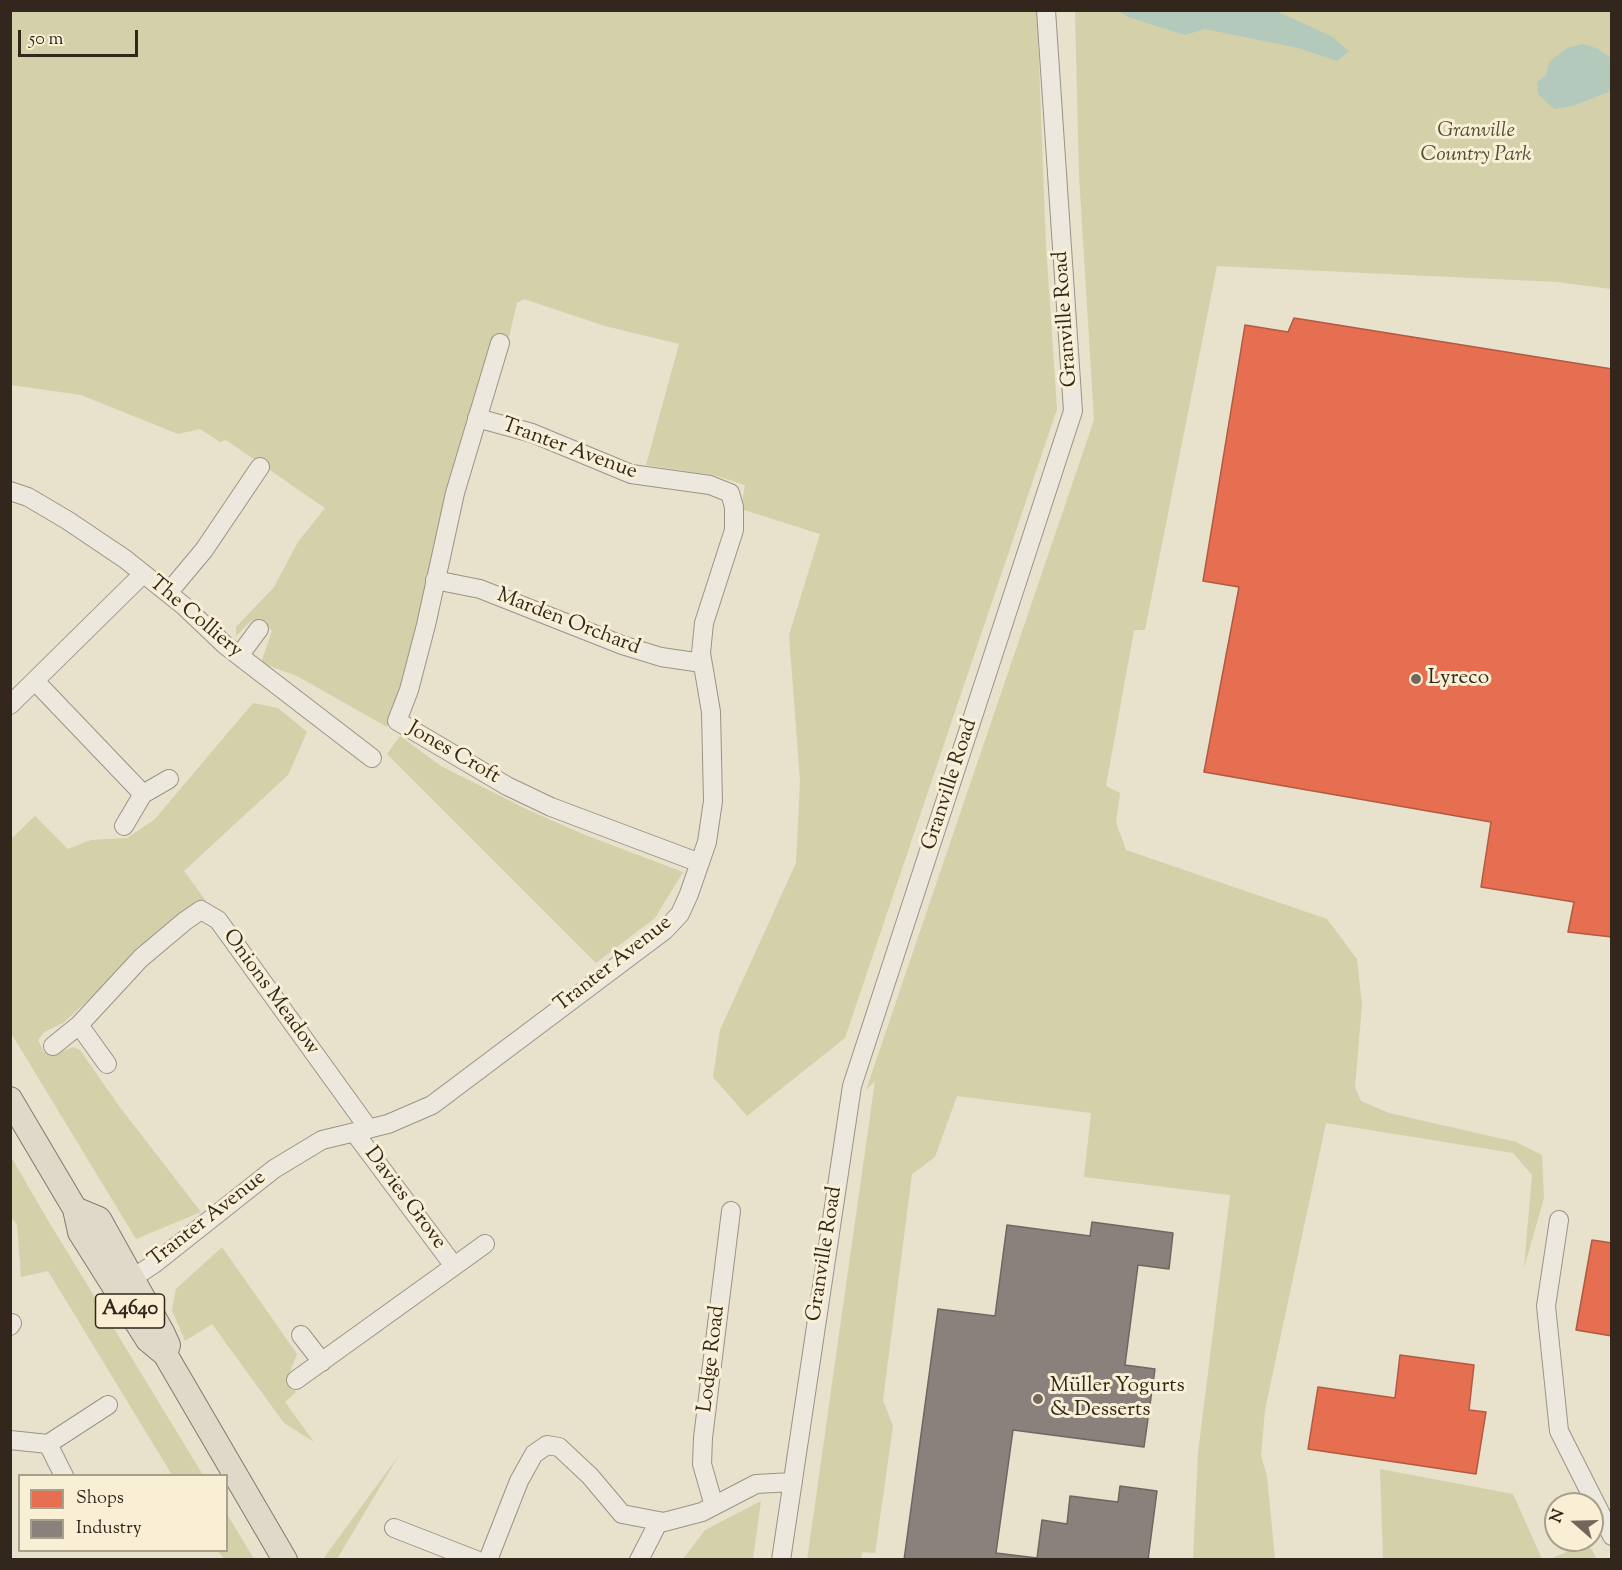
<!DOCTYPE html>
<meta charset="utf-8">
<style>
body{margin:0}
#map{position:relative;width:1622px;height:1570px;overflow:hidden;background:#e8e1cc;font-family:"Sorts Mill Goudy",serif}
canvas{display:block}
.frame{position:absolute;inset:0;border:12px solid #32261d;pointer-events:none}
.legend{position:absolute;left:18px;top:1474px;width:210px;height:78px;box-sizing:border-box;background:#f8efd5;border:2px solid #a99f8b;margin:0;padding:8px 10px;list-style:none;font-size:18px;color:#32261d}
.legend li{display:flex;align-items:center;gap:12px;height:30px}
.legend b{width:30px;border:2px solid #a99f8b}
.north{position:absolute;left:1544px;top:1492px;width:60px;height:60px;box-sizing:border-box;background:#f8efd5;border:2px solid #a99f8b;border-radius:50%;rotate:290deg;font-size:16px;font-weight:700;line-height:24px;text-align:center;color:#32261d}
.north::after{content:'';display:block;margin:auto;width:21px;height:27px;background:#72675a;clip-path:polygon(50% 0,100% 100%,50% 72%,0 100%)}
.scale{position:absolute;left:18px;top:30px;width:120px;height:27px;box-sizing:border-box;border:3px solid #32261d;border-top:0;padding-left:8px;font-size:18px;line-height:21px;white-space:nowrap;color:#32261d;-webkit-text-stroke:4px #f8efd5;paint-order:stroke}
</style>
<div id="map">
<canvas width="1622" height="1570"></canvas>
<div class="frame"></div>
<ul class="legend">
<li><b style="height:16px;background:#e76f51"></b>Shops</li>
<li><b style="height:16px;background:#8a817c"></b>Industry</li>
</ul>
<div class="north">N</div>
<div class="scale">50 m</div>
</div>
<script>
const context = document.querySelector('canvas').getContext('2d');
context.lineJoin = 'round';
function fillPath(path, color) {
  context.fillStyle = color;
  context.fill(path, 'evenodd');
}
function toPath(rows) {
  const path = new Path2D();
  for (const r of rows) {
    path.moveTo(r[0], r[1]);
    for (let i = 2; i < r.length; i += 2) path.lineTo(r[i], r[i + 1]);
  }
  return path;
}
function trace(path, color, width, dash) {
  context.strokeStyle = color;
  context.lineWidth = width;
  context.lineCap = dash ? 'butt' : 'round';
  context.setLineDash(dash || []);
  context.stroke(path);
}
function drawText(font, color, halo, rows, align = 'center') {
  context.font = font + ' "Sorts Mill Goudy",serif';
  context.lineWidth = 6;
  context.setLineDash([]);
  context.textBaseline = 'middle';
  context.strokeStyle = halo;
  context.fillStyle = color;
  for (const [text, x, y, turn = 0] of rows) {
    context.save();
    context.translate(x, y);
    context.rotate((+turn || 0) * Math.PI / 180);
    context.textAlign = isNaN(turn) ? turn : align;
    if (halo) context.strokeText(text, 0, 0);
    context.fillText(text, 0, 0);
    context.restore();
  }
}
fillPath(toPath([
 [10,11,1037,11,1046,246,1057,409,845,1038,747,1116,713,1077,720,1030,796,863,800,780,789,635,820,534,741,509,745,485,717,476,646,465,679,344,605,326,524,299,517,303,507,345,411,665,387,727,297,676,261,663,272,631,264,621,252,620,236,636,236,627,274,587,298,542,325,508,226,440,220,442,200,429,178,434,81,395,11,385],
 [1075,11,1611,11,1611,289,1557,282,1217,266,1145,630,1134,630,1106,786,1120,793,1116,822,1126,850,1327,919,1357,959,1362,1005,1355,1087,1361,1101,1389,1113,1516,1142,1542,1155,1544,1198,1524,1268,1532,1175,1513,1153,1326,1123,1265,1410,1261,1456,1267,1476,1275,1559,1193,1559,1198,1453,1230,1195,1084,1177,1091,1113,957,1096,935,1157,912,1174,883,1400,893,1426,875,1553,862,1552,861,1559,807,1560,875,1081,866,1090,1094,420,1079,175],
 [253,703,278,708,307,732,288,775,184,871,206,901,164,931,63,1023,44,1032,38,1040,44,1052,53,1055,73,1047,80,1050,119,1106,201,1212,136,1239,11,1033,11,839,35,816,68,849,91,840,127,838,154,820],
 [400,736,441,766,526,809,585,835,683,872,655,918,596,963,387,754],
 [10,1155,46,1217,203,1475,172,1475,48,1271,21,1277,17,1225,11,1217],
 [222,1247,297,1354,287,1379,296,1392,285,1402,314,1442,284,1423,212,1324,185,1341,172,1310,176,1289],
 [399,1455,337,1559,323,1559],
 [1380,1469,1513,1494,1542,1559,1383,1559],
 [761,1501,753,1559,683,1559,705,1530],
 [227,1514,254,1559,224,1559,218,1551,226,1550],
 [1588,1543,1597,1559,1550,1559]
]), '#d4d0a9');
fillPath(toPath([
 [1118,11,1276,11,1331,36,1349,51,1337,61,1298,48,1205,29,1185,35,1128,17],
 [1583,44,1598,49,1611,58,1611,91,1572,106,1554,109,1538,94,1537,82,1546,75,1549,62,1567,48]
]), '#b3c9bc');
const shops = toPath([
 [1294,318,1612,369,1612,937,1568,932,1574,902,1481,887,1491,822,1204,772,1239,587,1203,581,1245,325,1288,332,1294,318],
 [1592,1240,1612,1243,1612,1336,1576,1330,1592,1240],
 [1400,1355,1474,1365,1469,1410,1486,1412,1476,1474,1308,1449,1318,1387,1395,1398,1400,1355]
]);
fillPath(shops, '#e76f51');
trace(shops, '#b15941', 1.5);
const industry = toPath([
 [1092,1222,1173,1233,1169,1269,1138,1265,1125,1365,1155,1369,1144,1447,1013,1430,996,1553,1037,1558,1042,1520,1067,1524,1070,1496,1118,1502,1120,1486,1157,1491,1148,1560,904,1560,938,1309,995,1316,1007,1225,1090,1236,1092,1222]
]);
fillPath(industry, '#8a817c');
trace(industry, '#706660', 1.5);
const minor = toPath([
 [500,343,455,493,426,625,409,690,397,721,507,786,551,807,700,863],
 [10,491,28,497,67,520,125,559,184,606,225,645,372,758],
 [435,580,480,589,622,645,661,657,702,663],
 [168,593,204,550,260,467],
 [239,656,259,629],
 [35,681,143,794],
 [10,705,143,574],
 [124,826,143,794,169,779],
 [79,1025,107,1064],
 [53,1046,79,1025,141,958,185,921,201,910,218,920,369,1129],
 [354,1132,454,1266],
 [1559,1220,1546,1306,1559,1431,1612,1536],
 [122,1285,154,1264,274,1169,322,1140,388,1124,432,1105,665,930,680,914,689,894,707,842,713,801,711,712,701,653,704,623,734,530,734,507,730,493,710,485,631,474,532,433,477,418],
 [10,1326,12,1323],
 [301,1335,322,1362],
 [296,1380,485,1244],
 [10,1440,48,1444],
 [64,1476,48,1444,108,1405],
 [714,1506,702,1464,703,1438,731,1211],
 [394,1528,476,1560],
 [488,1560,519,1481,534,1454,547,1445,559,1447,590,1476,622,1514,664,1522,702,1512,756,1484,793,1482],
 [639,1560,659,1521],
 [781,1560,852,1086,1073,411,1046,10]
]);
const major = toPath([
 [10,1099,75,1209,80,1232,148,1340,165,1354,285,1560],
 [75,1209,99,1219,162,1332,168,1345,165,1354]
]);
trace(minor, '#9a9487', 20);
trace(major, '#807b70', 26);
trace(minor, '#ece8dd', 18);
trace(major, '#e0d8c8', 24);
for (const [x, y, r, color] of [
 [1416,679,6,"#72675a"],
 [1038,1399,6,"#72675a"]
]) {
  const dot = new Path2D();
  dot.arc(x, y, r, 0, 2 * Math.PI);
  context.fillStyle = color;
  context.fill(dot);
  trace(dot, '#f8efd5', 2);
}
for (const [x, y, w] of [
 [130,1311,69]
]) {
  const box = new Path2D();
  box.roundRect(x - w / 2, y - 17, w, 34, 4.5);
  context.fillStyle = '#f8efd5';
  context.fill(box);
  trace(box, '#32261d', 1.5);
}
drawText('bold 20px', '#32261d', null, [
 ["A4640",130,1311]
]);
drawText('italic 21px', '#564d39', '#f8efd5', [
 ["Granville",1476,132],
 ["Country Park",1476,156]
]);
drawText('21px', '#32261d', '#f8efd5', [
 ["Granville Road",1067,319,-94],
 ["Tranter Avenue",569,450,20],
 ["The Colliery",195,618,40],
 ["Marden Orchard",568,623,21],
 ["Jones Croft",453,754,30],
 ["Granville Road",951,785,-72],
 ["Tranter Avenue",614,965,-38],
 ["Onions Meadow",270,993,54],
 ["Davies Grove",404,1199,53],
 ["Tranter Avenue",208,1220,-38],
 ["Granville Road",826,1254,-81],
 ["Lodge Road",713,1359,-83]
]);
drawText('21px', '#32261d', '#f8efd5', [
 ["Lyreco",1428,679],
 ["Müller Yogurts",1050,1387],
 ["& Desserts",1050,1411]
], 'left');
</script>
